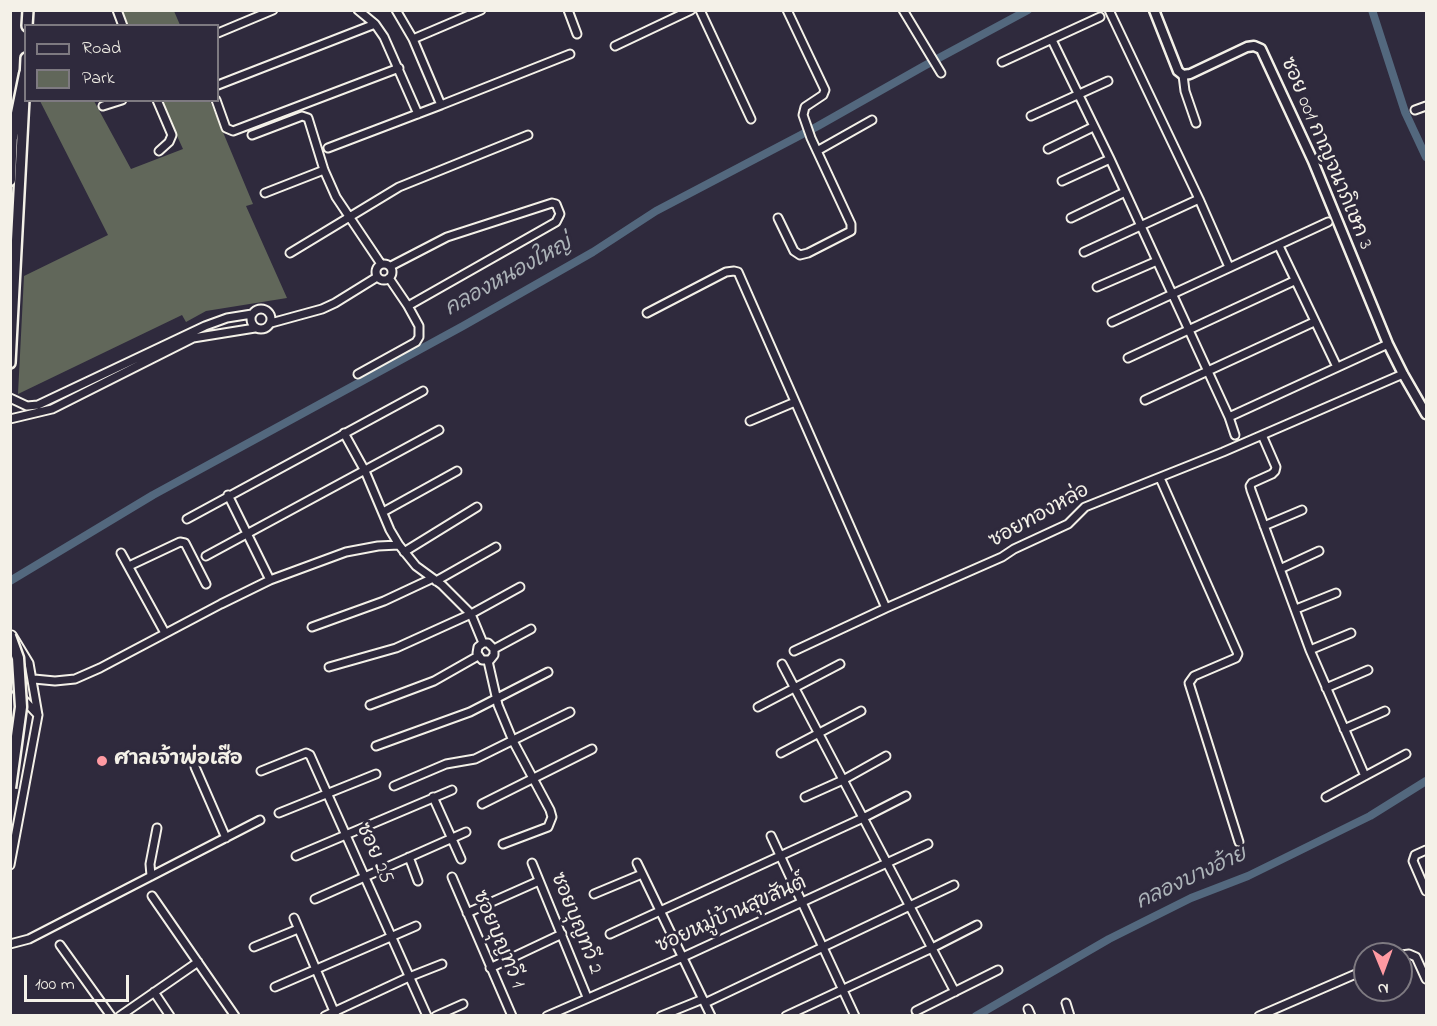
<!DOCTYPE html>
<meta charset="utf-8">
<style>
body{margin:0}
#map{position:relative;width:1437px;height:1026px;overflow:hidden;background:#2f2a3d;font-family:"Indie Flower",sans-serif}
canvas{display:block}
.frame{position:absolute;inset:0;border:12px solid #f4f1e8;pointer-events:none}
.legend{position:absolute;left:24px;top:24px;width:195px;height:78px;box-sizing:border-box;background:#2f2a3d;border:2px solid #7e7a81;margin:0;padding:8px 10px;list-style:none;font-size:18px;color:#f4f1e8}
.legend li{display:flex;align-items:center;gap:12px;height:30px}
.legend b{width:30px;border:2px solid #7e7a81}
.north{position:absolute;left:1353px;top:942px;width:60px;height:60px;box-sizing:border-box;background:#2f2a3d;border:2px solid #7e7a81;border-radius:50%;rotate:179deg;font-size:16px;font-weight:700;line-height:24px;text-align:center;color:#f4f1e8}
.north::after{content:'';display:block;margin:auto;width:21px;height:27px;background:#ff9aa2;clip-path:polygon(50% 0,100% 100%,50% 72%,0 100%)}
.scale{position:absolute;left:24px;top:975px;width:105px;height:27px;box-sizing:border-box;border:3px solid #f4f1e8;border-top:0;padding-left:8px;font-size:18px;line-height:21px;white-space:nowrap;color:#f4f1e8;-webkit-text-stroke:4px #2f2a3d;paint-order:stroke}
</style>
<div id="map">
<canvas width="1437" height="1026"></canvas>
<div class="frame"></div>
<ul class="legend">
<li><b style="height:8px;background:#2f2a3d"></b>Road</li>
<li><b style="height:16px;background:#61675a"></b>Park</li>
</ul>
<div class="north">N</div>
<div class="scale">100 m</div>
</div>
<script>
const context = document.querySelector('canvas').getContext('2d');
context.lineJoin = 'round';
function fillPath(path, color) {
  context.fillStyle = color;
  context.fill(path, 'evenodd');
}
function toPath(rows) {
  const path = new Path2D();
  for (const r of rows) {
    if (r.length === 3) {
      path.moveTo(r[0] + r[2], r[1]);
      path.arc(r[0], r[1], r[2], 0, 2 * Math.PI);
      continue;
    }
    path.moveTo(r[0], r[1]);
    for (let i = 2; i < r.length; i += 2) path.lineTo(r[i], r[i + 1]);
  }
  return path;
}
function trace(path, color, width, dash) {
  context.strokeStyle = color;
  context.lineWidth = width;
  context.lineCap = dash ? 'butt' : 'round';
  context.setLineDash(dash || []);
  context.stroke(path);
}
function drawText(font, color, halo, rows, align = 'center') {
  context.font = font + ' "Indie Flower","Playpen Sans Thai",sans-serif';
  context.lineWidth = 6;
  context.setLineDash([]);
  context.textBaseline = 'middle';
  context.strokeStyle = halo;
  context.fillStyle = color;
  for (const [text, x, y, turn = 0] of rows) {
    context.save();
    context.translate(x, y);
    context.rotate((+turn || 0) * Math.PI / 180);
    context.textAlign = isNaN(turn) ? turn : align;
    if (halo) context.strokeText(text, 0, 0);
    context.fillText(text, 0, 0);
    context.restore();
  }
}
fillPath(toPath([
 [120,11,174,11,180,25,127,25],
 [40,101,94,101,131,169,183,149,161,101,210,101,253,204,246,206,287,298,206,311,186,322,182,315,18,394,24,276,108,235]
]), '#61675a');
trace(toPath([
 [1372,10,1405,112,1426,157],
 [10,581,153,495,463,326,593,252,656,211,818,126,924,66,1028,10],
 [976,1016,1109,939,1191,898,1248,876,1370,816,1426,781]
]), '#53687e', 8);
const minor = toPath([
 [117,10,123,26],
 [358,10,375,24],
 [396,10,413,39,481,10],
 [568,10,577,34],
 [700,10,751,119],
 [903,10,941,73],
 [1109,10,1199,199,1229,267],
 [218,33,273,10],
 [413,39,441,105,570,54],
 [1052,40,1110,159,1229,417,1235,435],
 [615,46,691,10],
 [1002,62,1100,17],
 [1183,75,1185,91,1196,123],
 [218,85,375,24,384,37,418,114],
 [157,100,172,135,169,142,159,151],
 [216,100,226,128,233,131,399,68],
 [103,106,122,100],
 [1415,110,1426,106],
 [1031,116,1108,81],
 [252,135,302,116,308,118,324,170,336,197,381,264],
 [328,148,441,105],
 [1048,149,1093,127],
 [817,151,872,120],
 [1062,181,1110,159],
 [265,193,324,170],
 [778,218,794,251,800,255,808,253,851,231,851,224,811,138,803,115,805,107,823,95,825,90,787,10],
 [1071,218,1125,192],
 [1279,246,1337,367],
 [1084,252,1199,199],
 [290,253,399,187,528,135],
 [384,272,8],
 [389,278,408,306,556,222,560,214,556,204,552,203,447,237,391,266],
 [1097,287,1157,261],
 [261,319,10],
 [647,313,726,272,734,271,738,272,886,608],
 [1112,322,1328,222],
 [271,323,322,309,335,303,377,277],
 [1128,358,1294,281],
 [358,374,416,342,419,337,419,326,408,306],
 [10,398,27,406,38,405,205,326,227,318,252,314],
 [1145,400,1314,322],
 [1229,417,1388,344],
 [10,419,52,409,193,338,255,328],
 [750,421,795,402],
 [344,433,365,471,390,530,399,545],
 [1262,435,1276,467,1275,471,1272,474,1252,483,1250,486,1251,490,1310,650,1365,776,1406,754],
 [1160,478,1238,654,1236,658,1194,676,1189,683,1239,842],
 [228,495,270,580],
 [383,512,457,471],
 [187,519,423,391],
 [1264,526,1302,510],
 [404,552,477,507],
 [121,553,165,633],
 [206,556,439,430],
 [129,566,180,542,185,543,206,584],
 [1280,569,1319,551],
 [436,581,496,547],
 [1296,609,1336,593],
 [312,627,384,601,431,579],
 [494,649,488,643,483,643,478,647,477,653,482,660,490,660,494,655,494,649,531,629],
 [1310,650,1351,633],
 [794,651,886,608,1002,557,1014,549,1068,524,1085,507,1223,452,1403,374],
 [488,661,498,705,513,741,550,810,552,817,548,827,503,844],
 [782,664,955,992],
 [329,667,396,648,471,614,520,587],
 [34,679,55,681,75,679,100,668,221,604,270,580,346,552,378,546,399,545,416,566,442,585,471,614,483,643],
 [10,681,24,700,38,715],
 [1326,688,1368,670],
 [370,705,434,681,478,656],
 [758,707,840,664],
 [1344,729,1385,711],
 [376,746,470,712,548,672],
 [781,753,861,711],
 [195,767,226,838],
 [261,771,306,753,310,755,427,1016],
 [394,786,446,764,475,759,570,712],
 [433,797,461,859],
 [805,797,843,780,886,756],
 [1326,797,1365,776],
 [482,804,592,749],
 [279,813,376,774],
 [771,836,855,1016],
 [1426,850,1415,855,1413,861,1426,891],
 [296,856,452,790],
 [409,857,418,881],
 [532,863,587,997],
 [637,863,711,1016],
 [10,865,38,715,29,663,12,635],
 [151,876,150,864,157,828],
 [452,877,512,1016],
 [594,894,642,874],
 [152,896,235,1016],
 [315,899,466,832],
 [467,913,539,881],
 [294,918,336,1016],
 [610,934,863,818,906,796],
 [10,944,29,939,260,820],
 [60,945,111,1016],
 [254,947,298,929],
 [1401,955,1409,954,1416,957,1426,979],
 [490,968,562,934],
 [275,987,416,926],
 [154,992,170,1016],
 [705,1003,954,885],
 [1066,1003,1070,1016],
 [1028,1009,1031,1016],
 [916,1011,998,970],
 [120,1016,198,962],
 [325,1016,409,977,442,964],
 [436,1016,463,1004],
 [547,1016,683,957,928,844],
 [661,1016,703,999],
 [786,1016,932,948,977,925],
 [1259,1016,1365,970]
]);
const tertiary = toPath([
 [1154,10,1178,71,1183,75,1190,74,1247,47,1254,46,1261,49,1313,161,1388,344,1403,374,1426,414]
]);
const secondary = toPath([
 [27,26,28,10],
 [25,79,26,58],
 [10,363,24,99]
]);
const primary = toPath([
 [12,138,25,74],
 [10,180,12,133]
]);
trace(minor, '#f4f1e8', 11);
trace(tertiary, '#f4f1e8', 13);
trace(secondary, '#f4f1e8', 14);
trace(primary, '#f4f1e8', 15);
trace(minor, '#2f2a3d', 7);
trace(tertiary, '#2f2a3d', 8);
trace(secondary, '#2f2a3d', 9);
trace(primary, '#2f2a3d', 10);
const primaryBridge = toPath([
 [10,636,18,658,21,707,10,788]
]);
trace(primaryBridge, '#f4f1e8', 15, []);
trace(primaryBridge, '#2f2a3d', 10);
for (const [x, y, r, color] of [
 [102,761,6,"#ff9aa2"]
]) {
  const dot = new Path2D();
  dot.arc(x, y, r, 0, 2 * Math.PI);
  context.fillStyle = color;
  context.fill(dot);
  trace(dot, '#2f2a3d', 2);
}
drawText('20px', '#f4f1e8', '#2f2a3d', [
 ["ซอย 001 กาญจนาภิเษก 3",1325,154,67],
 ["ซอยทองหล่อ",1040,517,-29],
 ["ซอย 25",373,854,66],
 ["ซอยหมู่บ้านสุขสันต์",732,916,-24],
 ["ซอยบุญทวี 2",575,924,68],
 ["ซอยบุญทวี 1",497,940,67]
]);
drawText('bold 20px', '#f4f1e8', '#2f2a3d', [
 ["ศาลเจ้าพ่อเสือ",114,761]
], 'left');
drawText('italic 21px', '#acb3b8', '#2f2a3d', [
 ["คลองหนองใหญ่",509,278,-29],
 ["คลองบางอ้าย",1192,880,-25]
]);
</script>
